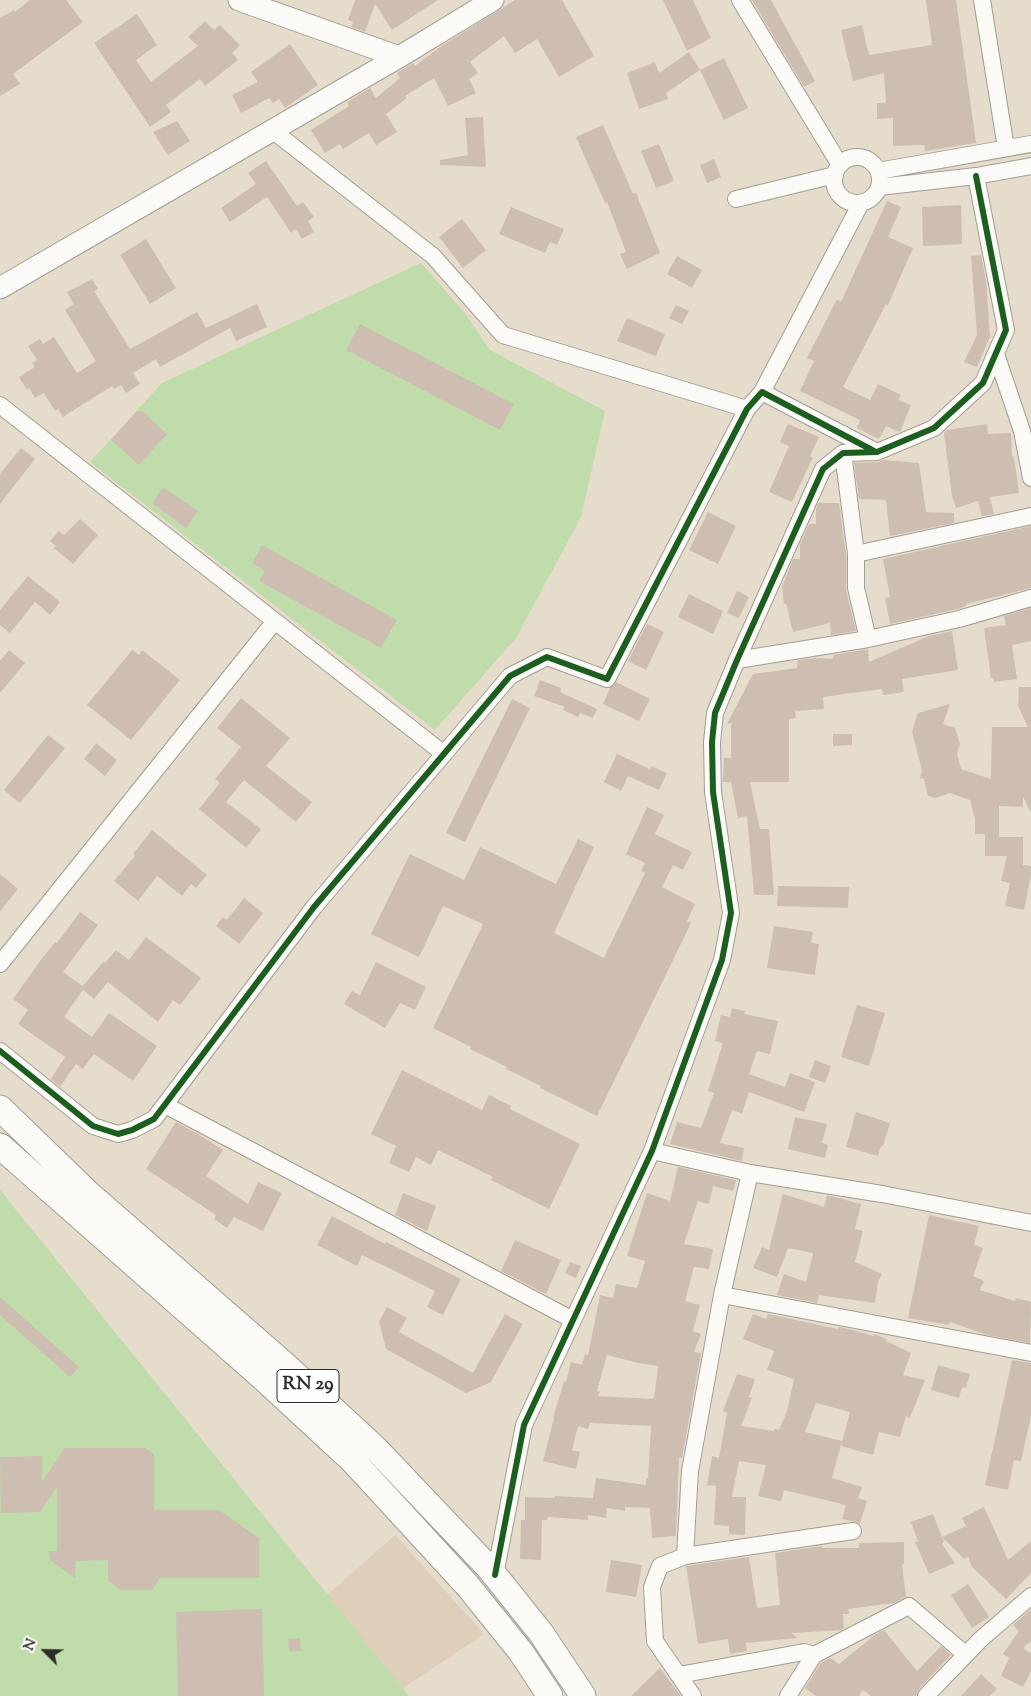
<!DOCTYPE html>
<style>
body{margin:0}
#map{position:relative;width:1031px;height:1696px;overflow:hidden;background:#e6dccc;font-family:"Sorts Mill Goudy",serif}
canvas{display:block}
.north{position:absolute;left:20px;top:1626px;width:50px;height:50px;-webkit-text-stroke:4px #fff;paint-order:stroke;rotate:293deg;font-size:14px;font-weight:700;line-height:20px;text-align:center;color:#2b2b2b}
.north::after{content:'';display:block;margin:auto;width:18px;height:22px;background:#2b2b2b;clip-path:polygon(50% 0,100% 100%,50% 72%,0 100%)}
</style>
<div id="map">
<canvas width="1031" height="1696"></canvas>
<div class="north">N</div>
</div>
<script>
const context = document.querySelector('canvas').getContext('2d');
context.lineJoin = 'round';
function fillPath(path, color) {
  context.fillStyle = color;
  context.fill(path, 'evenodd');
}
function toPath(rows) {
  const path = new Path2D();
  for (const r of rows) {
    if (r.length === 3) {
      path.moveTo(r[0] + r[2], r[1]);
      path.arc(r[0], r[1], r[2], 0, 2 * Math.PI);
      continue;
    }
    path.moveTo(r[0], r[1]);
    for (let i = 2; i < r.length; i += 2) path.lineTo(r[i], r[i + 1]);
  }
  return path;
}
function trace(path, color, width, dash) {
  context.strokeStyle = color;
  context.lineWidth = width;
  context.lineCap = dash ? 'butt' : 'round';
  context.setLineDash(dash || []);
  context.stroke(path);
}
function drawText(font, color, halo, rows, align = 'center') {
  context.font = font + ' "Sorts Mill Goudy",serif';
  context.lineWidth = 5;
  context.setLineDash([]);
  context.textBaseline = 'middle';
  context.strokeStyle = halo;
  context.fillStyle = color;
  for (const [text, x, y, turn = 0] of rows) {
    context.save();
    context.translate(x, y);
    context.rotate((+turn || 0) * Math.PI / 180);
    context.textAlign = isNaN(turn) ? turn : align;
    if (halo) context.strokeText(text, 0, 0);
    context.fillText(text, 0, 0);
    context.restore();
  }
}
fillPath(toPath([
 [395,1535,484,1634,403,1688,327,1595]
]), '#dfcfba');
fillPath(toPath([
 [421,263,465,313,490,350,605,411,581,517,516,638,435,730,90,462,162,383],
 [0,1190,403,1688,409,1696,0,1696]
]), '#c0dcab');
fillPath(toPath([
 [30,0,66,0,83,22,13,74,20,84,0,96,0,18,14,10,15,12],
 [355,0,438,0,392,30,375,4,365,32,351,27,353,22,348,20],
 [515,0,562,0,594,56,559,77,537,39,515,53,504,36,470,62,478,73,469,79,476,93,448,106,434,78,405,96,407,98,386,114,397,132,376,145,369,133,343,149,340,144,325,153,311,130,349,106,347,102,370,88,376,98,400,78,397,73,413,63,415,66,440,47],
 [663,0,693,0,711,38,687,51],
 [752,0,771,0,815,81,804,87],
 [926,0,956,0,976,143,925,151,924,145,893,146,893,118,877,119,877,103,886,103,884,73,853,81,841,30,862,25,869,55,932,45],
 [137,14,157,45,136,60,151,82,198,46,188,37,205,21,214,30,220,25,240,45,232,53,238,60,205,86,200,79,166,105,171,112,150,127,94,43],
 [290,44,318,85,285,108,279,99,273,103,269,98,241,113,232,95,258,82,251,72],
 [689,52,700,70,666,93,668,99,639,109,627,73,655,62,659,73],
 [724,58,748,108,724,120,700,70],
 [483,117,486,167,440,165,440,160,468,155,465,118],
 [177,121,190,141,168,155,153,132],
 [603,125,633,194,636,193,660,253,627,269,620,254,626,252,607,202,605,203,576,137],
 [659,144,674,181,656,188,641,151],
 [714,159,721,177,707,183,700,165],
 [266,161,297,206,303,202,314,217,308,221,314,232,302,239,296,229,291,233,267,197,230,222,221,208,256,184,248,173],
 [887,201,901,207,888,237,913,248,888,305,886,304,843,387,870,400,878,384,901,395,898,400,911,405,900,432,886,426,879,439,857,428,860,420,800,391,814,361,807,358,837,299,841,302],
 [961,205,962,244,923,246,922,207],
 [511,207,564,229,557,245,550,242,545,253,499,234],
 [462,219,486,250,463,268,439,237],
 [146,239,176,288,150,304,120,255],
 [981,255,986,281,990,337,977,367,964,362,977,335,971,256],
 [677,256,702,270,692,288,667,274],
 [92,279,98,289,94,291,130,349,197,312,206,328,257,304,267,327,236,341,230,328,160,367,156,359,133,373,140,384,126,393,121,385,114,389,112,386,63,417,58,409,55,411,44,393,35,398,29,388,27,390,19,377,35,367,32,363,37,360,28,346,40,339,43,344,54,337,77,373,96,361,65,310,74,304,67,292],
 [676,305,689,311,682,324,669,318],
 [627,318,665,334,656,356,617,341],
 [360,324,514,404,500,430,346,350],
 [137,411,142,411,167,434,139,465,111,440],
 [788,424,819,437,810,456,813,457,792,502,769,492,789,446,780,442],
 [987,424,988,434,1011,433,1012,457,1014,456,1019,493,990,497,994,514,982,516,978,501,956,508,952,496,944,433,947,430],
 [21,448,35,459,0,504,0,474],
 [884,460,919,463,926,512,954,513,954,523,890,536,886,500,859,499,854,463,877,462],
 [163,487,198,511,186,528,152,503],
 [818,503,839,503,846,555,846,590,856,631,831,635,830,623,793,632,786,603,784,604,782,587,793,559,800,559,800,545,809,524,816,524,816,509],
 [708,512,736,526,718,564,689,550],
 [80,519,98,535,73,564,54,548,56,546,50,541,59,531,64,535],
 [1031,526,1031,588,966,604,966,606,957,609,890,624,885,598,890,597,883,559],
 [262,545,397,620,381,648,259,581,265,571,252,563],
 [28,576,60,602,50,615,35,602,10,633,0,625,0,610],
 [737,591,749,597,739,618,727,613],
 [689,594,723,611,713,634,678,617],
 [1031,608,1031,641,1012,645,1017,679,994,682,993,678,991,678,984,628,1006,625,1004,616],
 [647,624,664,632,646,670,628,661],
 [952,631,958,670,902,679,904,692,883,695,882,689,823,697,824,709,795,711,796,718,789,719,789,782,750,782,760,829,769,829,774,895,754,895,747,816,738,818,731,782,723,782,724,758,731,758,731,723,727,724,753,674,797,668,798,660,815,658,833,659,833,655,868,649,869,662,929,636],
 [9,650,25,663,0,693,0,661],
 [132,650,139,655,142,650,180,680,131,740,87,705],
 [540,680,561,688,560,692,597,709,593,718,580,713,578,717,563,710,565,707,534,696],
 [616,682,650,699,639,721,603,704,610,688],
 [1019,687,1031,687,1031,813,1023,797,1023,807,999,806,999,837,1023,837,1023,865,1031,866,1031,875,1024,910,1005,906,1010,883,1001,881,1007,856,985,856,985,834,975,834,975,819,970,800,950,793,935,798,928,796,924,779,920,778,922,770,912,732,918,713,950,704,943,724,955,728,960,744,957,754,961,769,991,779,992,727,1028,727,1018,706],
 [241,698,290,738,266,766,312,802,296,822,244,780,226,802,261,829,246,848,199,809,220,783,215,779,241,747,217,728],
 [512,699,530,708,465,842,446,833],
 [833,734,852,734,852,745,833,746],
 [48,735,65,748,20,803,4,790],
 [96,743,117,760,105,776,84,759],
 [617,754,650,769,651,766,667,773,659,790,628,776,621,791,604,782],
 [647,807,664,815,655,834,692,852,683,870,673,865,662,887,695,904,687,921,691,923,597,1116,540,1088,541,1086,506,1069,507,1067,470,1049,471,1047,433,1028,483,924,443,906,419,957,371,934,410,854,464,880,480,847,556,884,578,839,594,847,554,933,604,958,645,873,641,871,645,863,626,854],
 [152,830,207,875,196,888,191,884,182,896,157,876,138,901,114,881,135,856,133,854],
 [0,874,18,889,0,911],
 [778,886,849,887,848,908,777,906],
 [244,898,263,913,239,944,216,926,223,917,227,920],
 [80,912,98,925,63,972,83,986,103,962,105,963,116,950,129,960,146,937,201,978,180,1005,173,1000,158,1022,108,982,94,999,83,990,64,1017,92,1037,109,1013,157,1046,133,1081,94,1054,83,1069,76,1064,60,1087,51,1079,65,1057,18,1024,28,1010,13,999,40,961,55,942,57,943],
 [774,926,813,932,811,943,819,944,815,975,767,968],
 [376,962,426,987,415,1010,400,1003,385,1028,344,1004,352,991,360,995],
 [857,1005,885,1013,869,1066,841,1057],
 [732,1008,745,1011,744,1014,778,1021,770,1054,757,1051,749,1074,785,1087,790,1073,815,1082,804,1112,749,1092,742,1113,732,1110,720,1143,744,1148,742,1161,670,1144,677,1122,701,1128,714,1093,708,1091,723,1043,715,1041,721,1015,730,1017],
 [815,1060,831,1066,825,1083,809,1077],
 [402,1070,482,1110,489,1095,511,1106,510,1109,580,1144,549,1209,491,1180,493,1177,438,1150,431,1165,416,1157,409,1172,389,1163,396,1146,371,1134],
 [856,1112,890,1123,883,1146,881,1146,878,1156,846,1147],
 [795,1117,827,1124,822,1143,828,1145,825,1158,788,1149],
 [176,1122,198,1134,223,1150,206,1176,248,1204,258,1182,282,1193,263,1231,234,1217,227,1228,214,1219,216,1215,146,1169],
 [678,1167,736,1180,733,1191,713,1186,709,1204,698,1201,684,1244,713,1249,709,1269,694,1267,685,1301,700,1305,693,1331,701,1334,694,1352,701,1353,682,1458,679,1457,676,1536,652,1538,650,1508,625,1507,625,1511,607,1508,606,1518,588,1515,588,1520,548,1517,547,1520,542,1520,541,1560,520,1559,521,1520,525,1520,525,1497,555,1498,555,1496,593,1498,596,1478,646,1485,646,1478,648,1478,651,1426,590,1423,588,1429,578,1426,572,1450,580,1452,576,1469,543,1461,554,1418,553,1418,564,1381,566,1382,571,1362,582,1365,585,1354,588,1355,600,1295,613,1298,616,1284,637,1288,645,1261,627,1256,647,1193,670,1201],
 [607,1355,638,1363,658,1366,654,1399,598,1396,600,1392,597,1391],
 [403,1193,436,1206,427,1231,395,1215],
 [783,1194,824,1207,827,1195,861,1204,855,1229,863,1231,855,1262,882,1274,878,1282,875,1303,819,1295,817,1303,777,1295,784,1274,806,1282,813,1253,788,1248,777,1277,753,1268,762,1247,769,1250],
 [929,1215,979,1226,974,1245,983,1248,973,1276,984,1281,980,1290,1015,1301,1016,1298,1031,1302,1030,1343,987,1335,950,1322,949,1325,908,1318],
 [332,1216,385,1244,386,1242,461,1279,443,1315,427,1307,435,1291,362,1255,357,1266,317,1245],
 [515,1240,561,1260,546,1294,501,1271],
 [570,1262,581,1266,576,1278,565,1273],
 [0,1297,79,1367,70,1377,0,1315],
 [387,1307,407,1318,399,1332,473,1373,505,1314,523,1324,491,1382,466,1393,386,1349,379,1322],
 [753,1314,766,1319,768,1314,838,1329,839,1327,848,1329,874,1336,874,1334,887,1339,886,1341,911,1353,903,1375,925,1380,910,1418,906,1416,900,1437,879,1432,873,1455,841,1446,850,1412,816,1403,805,1432,842,1441,832,1478,862,1487,858,1498,867,1501,860,1524,856,1522,842,1519,846,1505,784,1490,781,1501,758,1496,766,1465,739,1461,732,1497,746,1497,745,1535,729,1534,729,1526,714,1525,716,1486,707,1485,712,1456,719,1458,727,1413,723,1411,737,1374,755,1379,749,1397,752,1398,741,1426,774,1431,775,1429,779,1430,787,1411,794,1379,767,1370,774,1351,743,1339],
 [1012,1360,1031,1363,1031,1416,1021,1461,1014,1460,1008,1490,985,1485],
 [938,1365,970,1374,966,1388,962,1387,959,1398,931,1390],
 [65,1448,145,1448,154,1454,154,1510,219,1510,259,1538,259,1578,160,1578,152,1590,121,1590,108,1581,108,1560,76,1561,75,1578,50,1560,49,1551,57,1551,57,1487,40,1512,1,1513,0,1457,42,1456,42,1482],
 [984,1507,1008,1560,1031,1541,1031,1573,1006,1599,972,1567,968,1557,964,1559,942,1537,944,1542,942,1544,955,1563,929,1574,915,1542,918,1542,911,1522,933,1514,942,1537,966,1526,962,1518],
 [904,1542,904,1564,902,1564,906,1597,894,1603,848,1609,849,1614,843,1614,844,1628,842,1630,791,1633,798,1638,746,1643,747,1651,730,1654,728,1639,698,1644,686,1566,749,1557,757,1608,780,1605,775,1553,822,1546,822,1548,859,1548,859,1543],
 [611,1560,642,1565,636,1597,606,1592],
 [968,1584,989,1617,972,1628,951,1595],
 [262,1609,264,1696,178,1696,176,1612],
 [1031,1609,1031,1643,1030,1642,1023,1648,1031,1653,1031,1671,1023,1687,1001,1676,1009,1658,1003,1654,1019,1631,1013,1625],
 [884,1630,917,1671,941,1646,951,1655,919,1689,916,1696,871,1696,863,1690,859,1696,816,1696,805,1688,821,1663,830,1658,839,1664,876,1634],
 [300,1638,301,1651,289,1652,288,1639],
 [660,1668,681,1696,631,1696],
 [981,1674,997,1689,990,1696,961,1696]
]), '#cebeb2');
const minor = toPath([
 [740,0,840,165],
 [982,0,1006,148],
 [272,130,433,256,503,335,747,409],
 [857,180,23],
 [878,171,1031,144],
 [879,187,976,176,1031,166],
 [736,199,835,175],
 [996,354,1022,431,1031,478],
 [762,392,861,203],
 [0,405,444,754],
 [843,453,856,554,856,588,868,639],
 [856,554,1031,516],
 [737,660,868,639,959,619,1031,598],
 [0,964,275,621],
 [0,1051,93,1126,118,1134,132,1130,154,1119,314,907,510,676,547,657,607,679,747,409,762,392,875,451],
 [165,1105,573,1320],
 [652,1151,750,1173,882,1194,1031,1223],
 [722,1295,750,1173],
 [685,1556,690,1471,722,1295,1031,1353],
 [495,1575,524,1425,652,1151,722,960,731,913,713,792,712,742,715,713,737,660,823,469,843,453,877,452,934,428,983,383,1006,330,976,176],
 [679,1675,804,1652,814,1655],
 [693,1696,655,1641,652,1587,660,1566,685,1556,853,1531],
 [788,1696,814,1655,909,1606,965,1654],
 [926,1696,981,1639,1031,1596]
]);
const major = toPath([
 [239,0,399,57],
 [0,288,399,57,493,0]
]);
const highway = toPath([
 [0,1108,89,1194,285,1365,377,1450,489,1568,541,1633,583,1696],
 [0,1146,261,1376,353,1461,467,1585,521,1652,550,1696]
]);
trace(minor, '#a29d93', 18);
trace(major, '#a29d93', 23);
trace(highway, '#a29d93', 27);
trace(minor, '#fbfaf7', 16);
trace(major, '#fbfaf7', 21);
trace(highway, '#fbfaf7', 25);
trace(toPath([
 [0,1051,93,1126,118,1134,132,1130,154,1119,314,907,510,676,547,657,607,679,747,409,762,392,874,451],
 [495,1575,524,1425,652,1151,722,960,731,913,713,792,712,742,715,713,737,660,823,469,843,453,877,452,934,428,983,383,1006,330,976,176]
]), '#1b5e20', 6);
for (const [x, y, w] of [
 [308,1386,62]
]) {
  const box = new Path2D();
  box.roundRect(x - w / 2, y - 16.5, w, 33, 4);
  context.fillStyle = '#fff';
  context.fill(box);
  trace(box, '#2b2b2b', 1);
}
drawText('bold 19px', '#2b2b2b', null, [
 ["RN 29",308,1386]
]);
</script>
